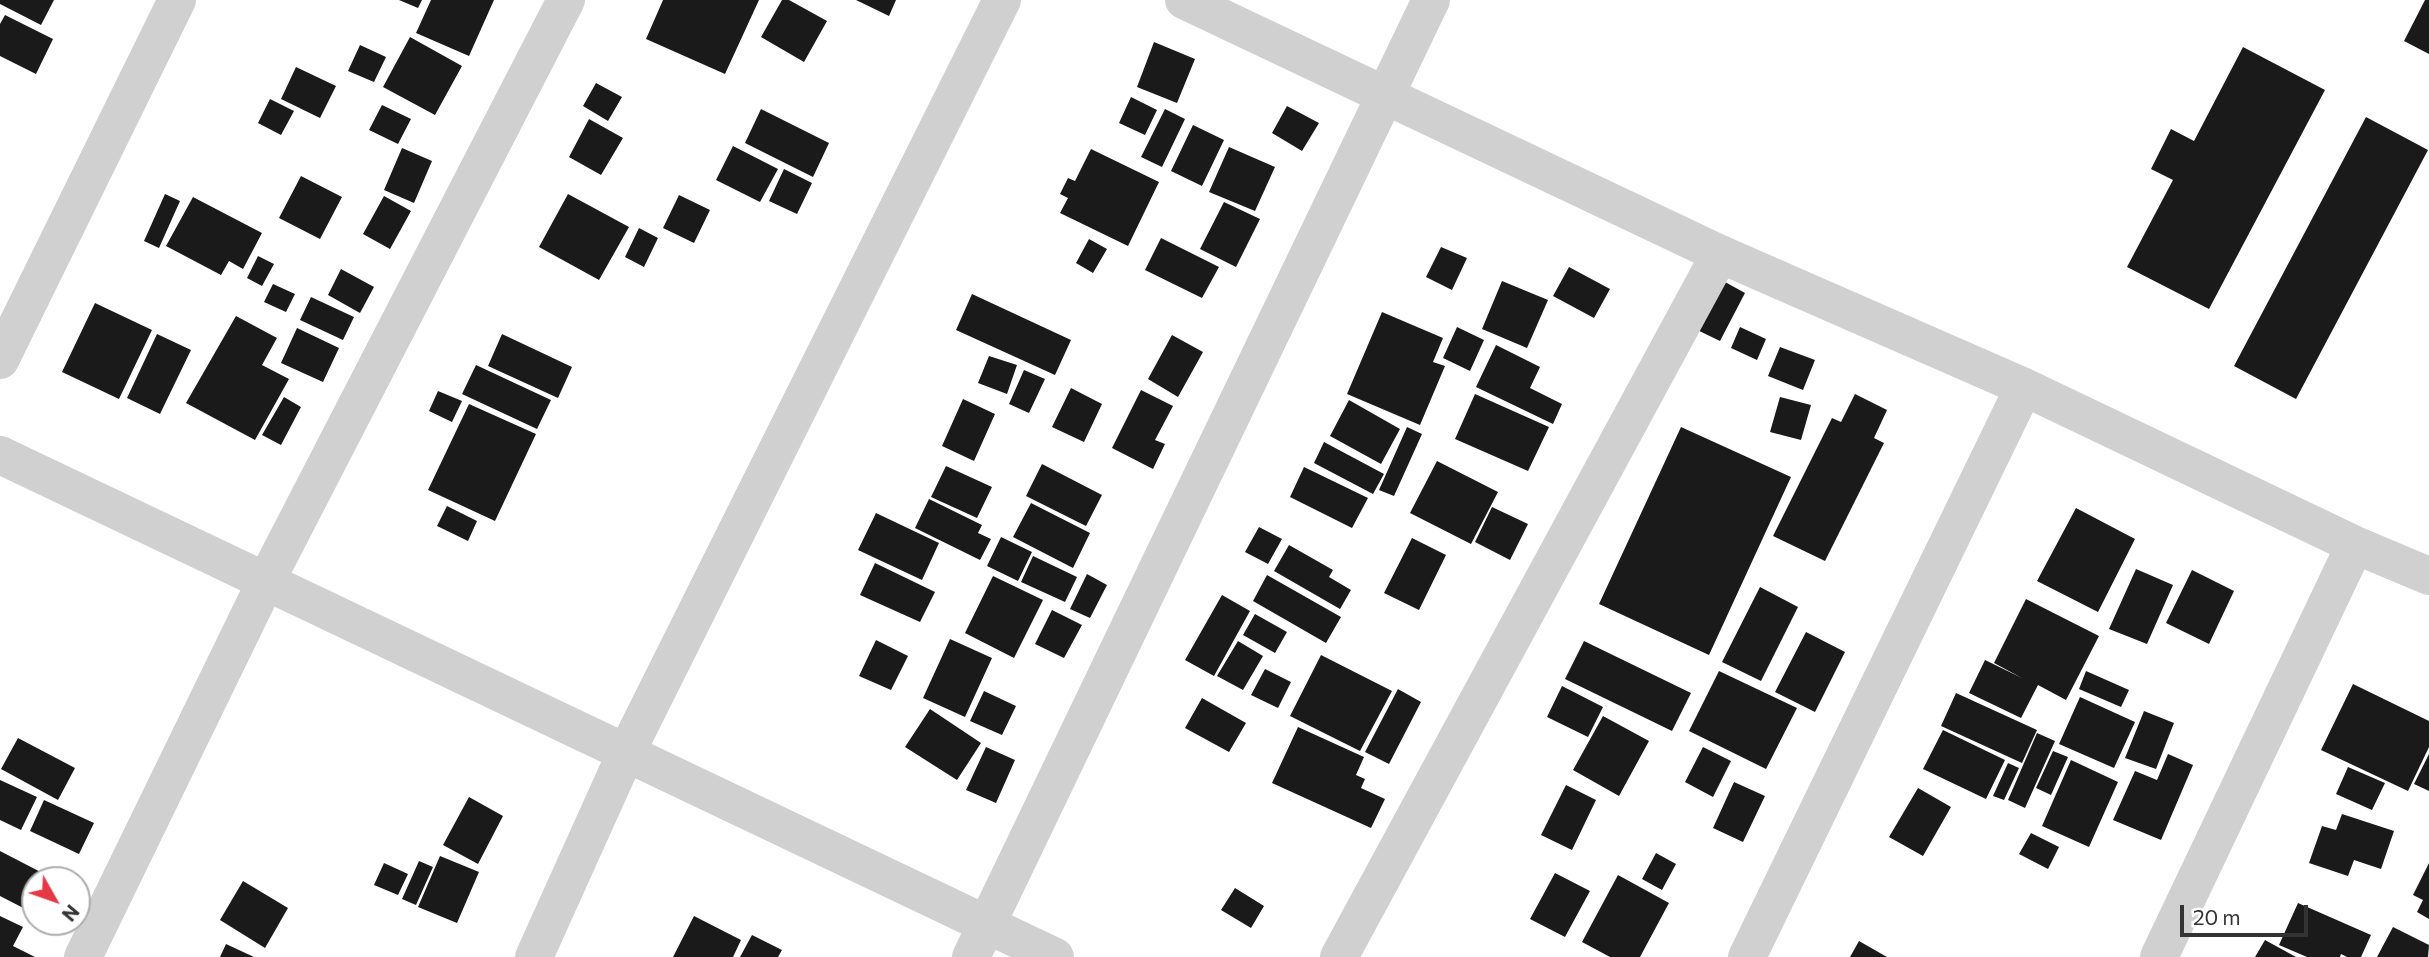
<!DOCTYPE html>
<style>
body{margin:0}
#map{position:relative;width:2429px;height:957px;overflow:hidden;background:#fff;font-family:Commissioner,sans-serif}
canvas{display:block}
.north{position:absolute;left:21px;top:866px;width:70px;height:70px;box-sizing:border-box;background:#fff;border:2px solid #adadad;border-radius:50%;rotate:130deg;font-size:19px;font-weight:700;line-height:28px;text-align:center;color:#333}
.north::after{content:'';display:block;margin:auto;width:24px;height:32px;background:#e63946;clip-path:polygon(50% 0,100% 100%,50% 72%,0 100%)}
.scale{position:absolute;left:2180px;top:905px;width:128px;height:32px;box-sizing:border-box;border:4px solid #333;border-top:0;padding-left:9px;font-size:21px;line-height:24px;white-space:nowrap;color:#333;-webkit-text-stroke:5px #fff;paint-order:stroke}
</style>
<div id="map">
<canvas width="2429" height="957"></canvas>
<div class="north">N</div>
<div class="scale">20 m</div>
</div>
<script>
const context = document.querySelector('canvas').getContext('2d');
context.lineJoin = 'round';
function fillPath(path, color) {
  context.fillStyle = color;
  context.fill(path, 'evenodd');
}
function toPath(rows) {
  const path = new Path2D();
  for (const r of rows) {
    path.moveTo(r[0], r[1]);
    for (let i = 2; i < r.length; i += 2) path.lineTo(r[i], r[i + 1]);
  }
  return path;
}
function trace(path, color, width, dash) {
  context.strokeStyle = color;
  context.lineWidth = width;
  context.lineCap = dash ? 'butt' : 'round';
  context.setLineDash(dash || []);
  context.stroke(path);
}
fillPath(toPath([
 [0,0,54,0,41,25,0,4],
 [399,0,422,0,418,8],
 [431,0,494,0,469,56,416,33],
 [663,0,759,0,725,74,646,39],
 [782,0,789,0,827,21,804,62,761,37],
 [856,0,896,0,889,16],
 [2425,0,2429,0,2429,54,2404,41],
 [5,15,53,39,36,74,0,56,0,24],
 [410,37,462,66,435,115,383,87],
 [1154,42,1195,59,1177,103,1137,87],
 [360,45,386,57,374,82,348,71],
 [2243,47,2325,90,2209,309,2127,267,2173,180,2151,169,2171,129,2194,141],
 [296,67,336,86,320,118,281,99],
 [596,83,622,97,608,121,583,106],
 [1131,97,1157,110,1145,135,1119,123],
 [270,99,294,111,281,135,258,123],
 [382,105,411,119,398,144,369,130],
 [1287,106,1319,123,1302,151,1272,133],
 [761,109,829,143,813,177,745,143],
 [1165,109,1185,119,1162,167,1141,157],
 [2366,117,2428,150,2296,399,2234,366],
 [589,119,623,138,601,175,569,157],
 [1193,125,1224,140,1202,186,1171,171],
 [733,146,778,169,760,202,716,180],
 [1229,147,1275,167,1255,211,1209,192],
 [402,148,432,161,414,203,384,190],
 [1091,149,1159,182,1128,246,1060,213,1068,198,1060,194,1068,178,1075,181],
 [784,169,812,183,797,214,769,201],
 [301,176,342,197,320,239,279,218],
 [165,194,180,201,159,248,144,241],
 [568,194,629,227,599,280,539,247],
 [679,195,710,210,694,243,663,228],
 [384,196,411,211,390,249,363,234],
 [193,197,262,233,243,269,229,261,221,275,166,246],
 [1224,202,1260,219,1236,267,1200,249],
 [639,228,658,238,644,267,625,257],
 [1161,238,1219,267,1202,298,1145,270],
 [1089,239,1107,249,1093,273,1076,263],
 [1441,247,1467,258,1452,290,1426,277],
 [258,256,274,264,262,286,247,278],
 [1569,267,1610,289,1594,318,1553,296],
 [341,269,374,287,360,313,328,295],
 [1716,277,1745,293,1720,341,1691,327],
 [1502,281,1548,300,1527,348,1482,329],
 [273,284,295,294,286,312,264,302],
 [972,294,1071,340,1055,375,956,330],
 [311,297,354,317,343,340,300,320],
 [95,303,152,330,119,399,62,372],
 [1382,312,1443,338,1433,362,1445,366,1420,425,1347,394],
 [236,316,277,338,262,365,289,379,255,440,186,403],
 [1457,327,1484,340,1470,371,1443,358],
 [1740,327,1766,339,1757,360,1731,348],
 [297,328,339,348,323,382,281,363],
 [157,334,191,350,160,414,127,398],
 [502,334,572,367,558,398,488,366],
 [1172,335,1203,352,1178,397,1148,379],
 [1496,345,1540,367,1530,388,1562,404,1553,424,1476,387],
 [1780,347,1815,360,1803,390,1768,376],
 [989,356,1017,365,1007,394,978,383],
 [476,365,551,400,537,429,462,394],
 [1024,370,1045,379,1029,413,1009,404],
 [1071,388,1102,404,1084,442,1052,427],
 [1141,390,1173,406,1155,440,1165,444,1153,469,1112,448],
 [438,391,462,401,452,422,429,411],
 [1475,394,1549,427,1528,471,1455,439],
 [1855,394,1887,410,1874,438,1884,443,1825,561,1773,536,1832,418,1841,422],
 [284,397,301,407,281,445,262,435],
 [1780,397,1811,405,1801,440,1770,432],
 [963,399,995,414,974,461,942,446],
 [1349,400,1400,429,1381,464,1330,436],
 [469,404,536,434,495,521,428,490],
 [1407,427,1422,434,1394,496,1379,490],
 [1681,427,1791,477,1709,655,1599,604],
 [1324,442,1384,474,1373,494,1314,463],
 [1437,461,1498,492,1471,544,1410,513],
 [1042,464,1102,495,1086,526,1026,496],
 [946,466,992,487,977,518,931,497],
 [1304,467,1368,498,1352,528,1290,497],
 [929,499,982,525,978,533,991,539,980,560,915,528],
 [1031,503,1090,533,1073,568,1013,537],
 [447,506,477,521,468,541,437,526],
 [1492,507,1528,524,1510,560,1475,542],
 [2076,508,2135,539,2098,612,2037,581],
 [876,513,939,543,922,580,858,550],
 [1259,527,1282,539,1268,564,1245,552],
 [1001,537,1032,552,1018,581,987,566],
 [1412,538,1446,555,1419,610,1384,593],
 [1289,545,1333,570,1329,577,1351,590,1340,609,1274,571],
 [1033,556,1077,577,1065,602,1021,582],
 [875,563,935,592,920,622,860,595],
 [2136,569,2173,585,2147,644,2109,629],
 [2192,570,2234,591,2209,644,2166,623],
 [1087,574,1107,585,1090,618,1070,609],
 [1267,575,1341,617,1326,643,1253,601],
 [993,576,1043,600,1014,658,965,633],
 [1760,587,1798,607,1761,681,1722,662],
 [1222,595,1250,611,1214,676,1185,660],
 [2026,599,2099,636,2066,700,2038,685,2021,718,1969,693,1985,660,2022,678,1994,663],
 [1052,610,1082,625,1064,658,1035,644],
 [1255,614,1287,632,1275,653,1243,635],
 [1806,632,1845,652,1815,712,1775,692],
 [950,639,992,658,965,717,923,698],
 [876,640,908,656,891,690,859,676],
 [1238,641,1263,656,1243,690,1217,676],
 [1584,641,1691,693,1672,731,1565,679],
 [1321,655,1392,691,1360,751,1290,716],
 [1265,669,1291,682,1278,708,1251,695],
 [1719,671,1797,708,1766,769,1689,731],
 [2086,671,2129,690,2121,707,2079,689],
 [2353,684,2429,721,2429,747,2408,791,2321,750],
 [1562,686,1603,707,1588,737,1547,717],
 [1398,689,1421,702,1389,764,1365,752],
 [984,691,1016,706,1002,735,970,721],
 [1956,693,2037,730,2022,763,1941,726],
 [2080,697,2135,722,2114,768,2059,744],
 [1202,698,1246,723,1229,752,1185,728],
 [930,709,981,743,957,780,905,747],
 [2144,711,2174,723,2156,769,2125,758],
 [1603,716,1649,741,1619,796,1573,770],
 [1298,727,1364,757,1356,775,1365,779,1361,788,1385,799,1371,828,1272,783],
 [1943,730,2005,760,1986,799,1923,769],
 [2037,733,2055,741,2025,808,2008,800],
 [18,738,75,768,58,800,1,769],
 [986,747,1015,760,996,803,966,790],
 [1703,747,1731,761,1713,797,1685,782],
 [2053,751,2068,757,2051,795,2036,788],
 [2168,754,2193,765,2161,840,2113,820,2135,771,2157,780],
 [2429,754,2429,791,2414,784],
 [2071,760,2118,782,2089,847,2042,826],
 [2008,763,2019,768,2004,800,1993,796],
 [2348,767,2385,783,2372,810,2336,794],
 [0,780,37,797,21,830,0,820],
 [1734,782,1765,796,1743,842,1713,828],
 [1566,785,1596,800,1572,850,1541,835],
 [1918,788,1951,807,1923,856,1889,837],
 [469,797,503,816,478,864,443,845],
 [44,800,94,823,79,854,30,831],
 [2342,814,2394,831,2381,869,2354,860,2348,876,2309,863,2322,826,2336,830],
 [2031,833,2059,847,2048,869,2019,854],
 [0,851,56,880,35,880,35,914,0,896],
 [1656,853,1676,864,1662,890,1642,879],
 [440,856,479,872,457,923,418,907],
 [419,861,433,867,416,905,402,899],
 [384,863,408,874,398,895,374,885],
 [2429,863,2429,919,2417,912,2423,900,2413,895],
 [1555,873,1590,891,1565,937,1530,919],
 [1618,875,1669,903,1640,957,1610,957,1582,942],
 [243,881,288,908,265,948,220,920],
 [1235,888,1264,906,1251,928,1221,910],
 [2298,903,2371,935,2361,957,2347,957,2341,954,2340,957,2307,957,2279,945],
 [0,916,23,927,13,946,35,957,0,957],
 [694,916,741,940,733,957,673,957],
 [2393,927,2429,945,2428,957,2377,957],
 [752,935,782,950,778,957,740,957],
 [2265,940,2296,957,2255,957],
 [1859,941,1887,957,1850,957],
 [226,944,254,957,220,957]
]), '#1a1a1a');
trace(toPath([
 [1184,0,1720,254,2024,387,2355,545,2429,576],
 [0,360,177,0],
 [0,455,1055,957],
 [83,957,266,581,566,0],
 [534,957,626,753,1002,0],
 [971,957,1431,0],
 [1339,957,1720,254],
 [1747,957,2024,387],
 [2159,957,2355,545]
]), '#d0d0d0', 38);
</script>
